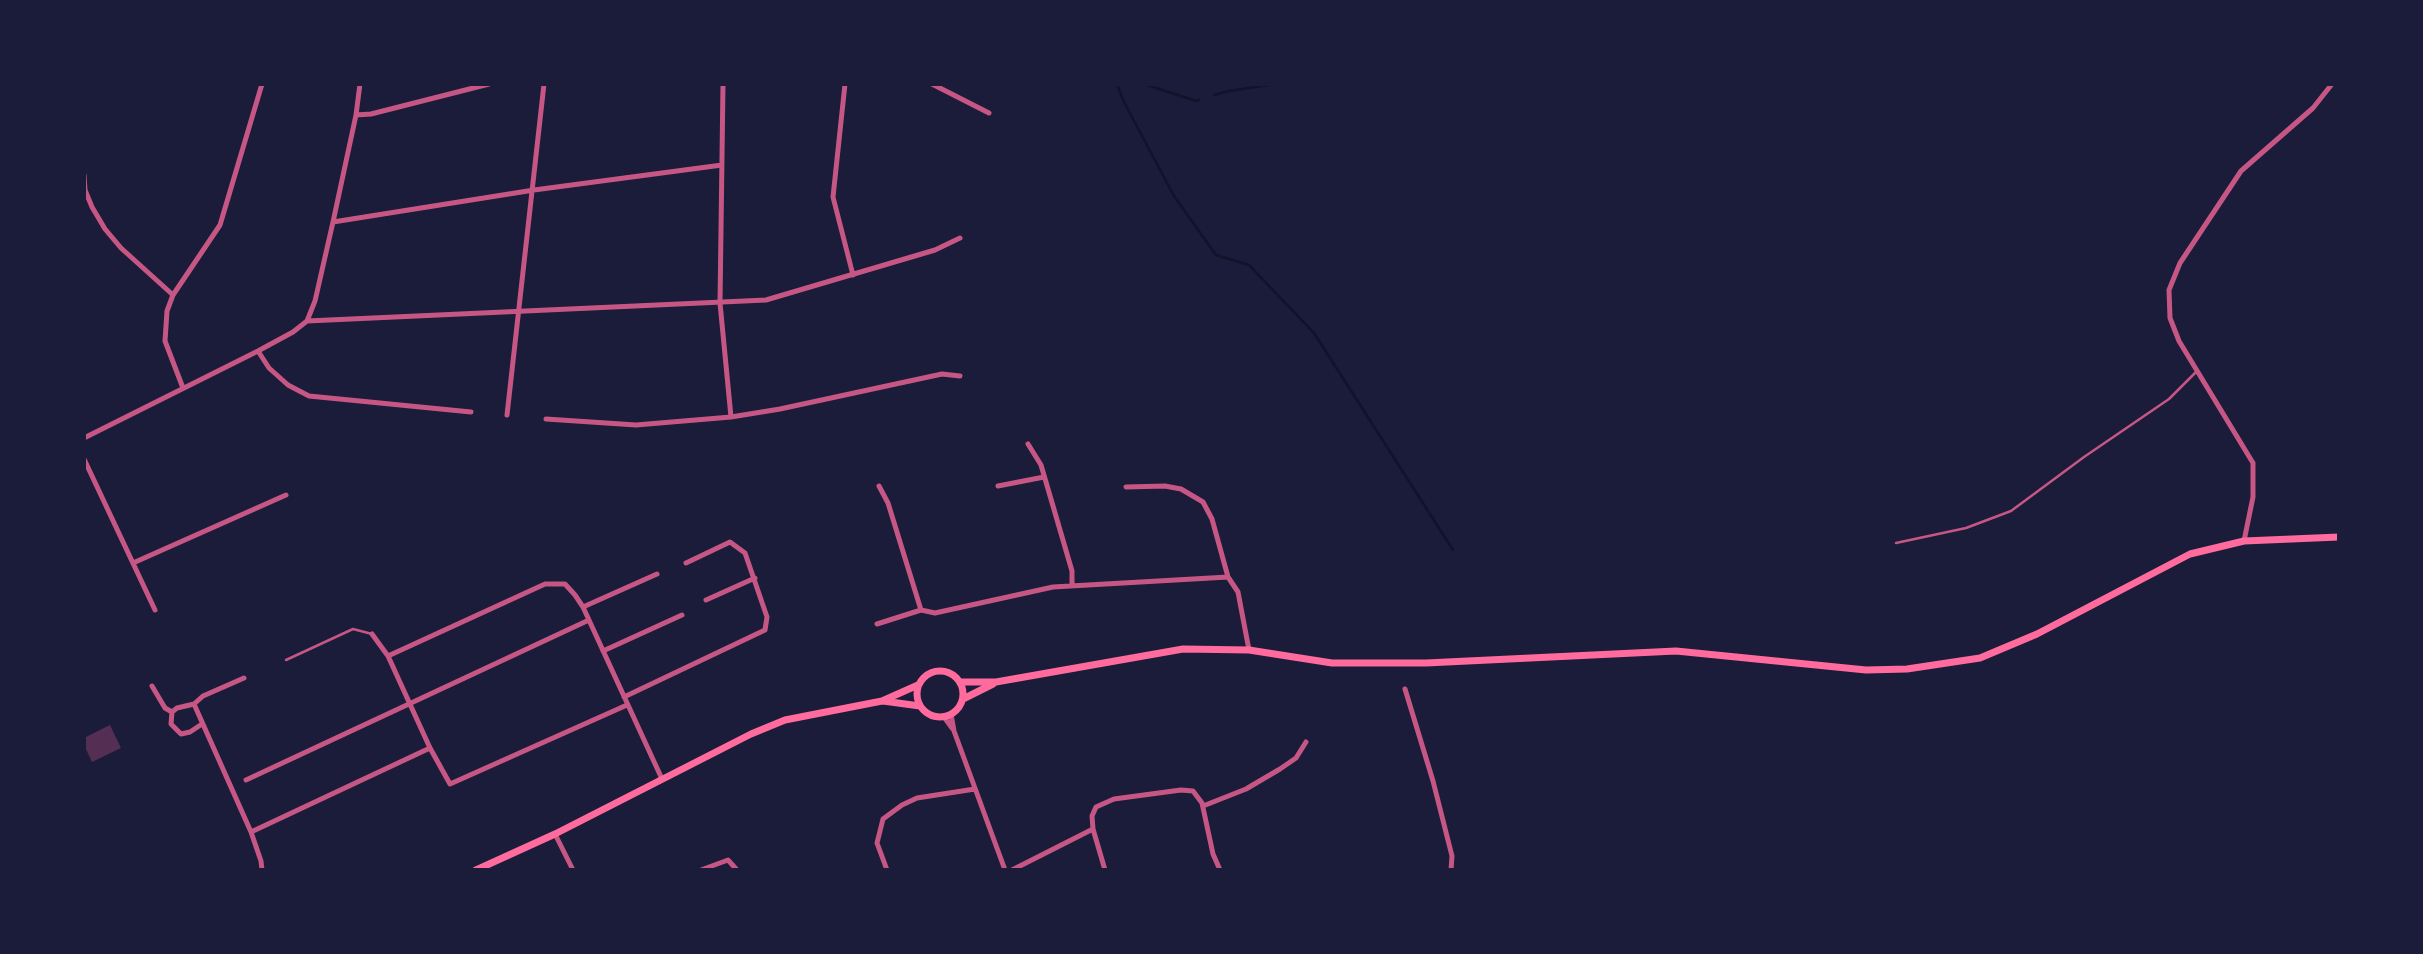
<!DOCTYPE html>
<style>
body{margin:0}
#map{position:relative;width:2423px;height:954px;overflow:hidden;background:#1b1b3a;font-family:Ubuntu,sans-serif}
canvas{display:block}
.frame{position:absolute;inset:0;border:86px solid #1b1b3a;pointer-events:none}
</style>
<div id="map">
<canvas width="2423" height="954"></canvas>
<div class="frame"></div>
</div>
<script>
const context = document.querySelector('canvas').getContext('2d');
context.lineJoin = 'round';
function toPath(rows) {
  const path = new Path2D();
  for (const r of rows) {
    if (r.length === 3) {
      path.moveTo(r[0] + r[2], r[1]);
      path.arc(r[0], r[1], r[2], 0, 2 * Math.PI);
      continue;
    }
    path.moveTo(r[0], r[1]);
    for (let i = 2; i < r.length; i += 2) path.lineTo(r[i], r[i + 1]);
  }
  return path;
}
function trace(path, color, width, dash) {
  context.strokeStyle = color;
  context.lineWidth = width;
  context.lineCap = dash ? 'butt' : 'round';
  context.setLineDash(dash || []);
  context.stroke(path);
}
function fillPath(path, color) {
  context.fillStyle = color;
  context.fill(path, 'evenodd');
}
trace(toPath([
 [1117,84,1124,102,1174,196,1216,255,1249,265,1314,333,1453,550],
 [1144,84,1196,101,1199,100],
 [1229,91,1275,84],
 [1214,95,1229,91]
]), '#12122b', 2.5);
fillPath(toPath([
 [110,725,121,748,92,762,84,745,84,738]
]), '#542f53');
trace(toPath([
 [1896,543,1966,528,2011,511,2084,457,2169,399,2196,372],
 [286,660,353,629,372,634]
]), '#c65784', 2.5);
trace(toPath([
 [723,84,720,303,731,417,780,409,942,374,960,376],
 [845,84,833,197,853,275],
 [932,84,989,113],
 [356,115,371,114,489,84],
 [84,175,85,190,92,207,105,229,121,248,173,295],
 [333,222,534,190,722,165],
 [307,321,766,300,935,250,960,238],
 [258,351,269,368,288,385,309,396,471,412],
 [183,388,165,341,167,311,173,295,220,225,262,84],
 [507,415,544,84],
 [546,419,636,425,731,417],
 [84,438,258,351,293,332,307,321,315,301,333,222,356,115,360,84],
 [1028,444,1041,465,1072,571,1072,585],
 [84,459,155,610],
 [879,486,888,503,921,610,935,613,1053,587,1228,577],
 [998,486,1044,477],
 [1126,487,1165,486,1181,489,1203,502,1212,519,1228,577,1238,592,1249,650],
 [2244,541,2253,497,2253,463,2179,341,2170,318,2169,290,2180,263,2241,171,2313,108,2332,84],
 [133,563,286,495],
 [706,600,755,578],
 [583,607,657,574],
 [877,624,921,610],
 [372,634,388,656,430,748,450,784,627,705],
 [603,651,682,615],
 [388,656,545,584,565,584,575,595,583,607,662,779],
 [152,686,165,708,172,712],
 [1405,689,1433,781,1452,856,1451,870],
 [624,697,765,630,767,617,745,553,730,542,686,563],
 [194,704,203,696,244,678],
 [951,714,954,731,1005,870],
 [944,717,952,728],
 [202,724,190,732,181,734,171,724,172,712,177,708,194,704,251,832,261,861,262,870],
 [246,780,589,620],
 [1203,806,1246,789,1280,769,1296,758,1306,742],
 [251,832,430,748],
 [555,834,573,870],
 [701,870,728,860,737,870],
 [887,870,877,843,883,819,902,805,917,798,975,789],
 [1012,870,1093,829],
 [1105,870,1093,829,1092,816,1096,807,1114,799,1181,790,1193,791,1202,803,1213,854,1220,870]
]), '#c65784', 5);
trace(toPath([
 [940,694,23],
 [961,682,996,682,1183,649,1249,650,1332,663,1426,663,1676,651,1866,670,1907,669,1980,658,2037,634,2190,554,2244,541,2339,537],
 [963,699,993,684],
 [883,701,920,706],
 [476,870,555,834,751,734,785,720,882,701,918,685]
]), '#ff6b9d', 7);
</script>
